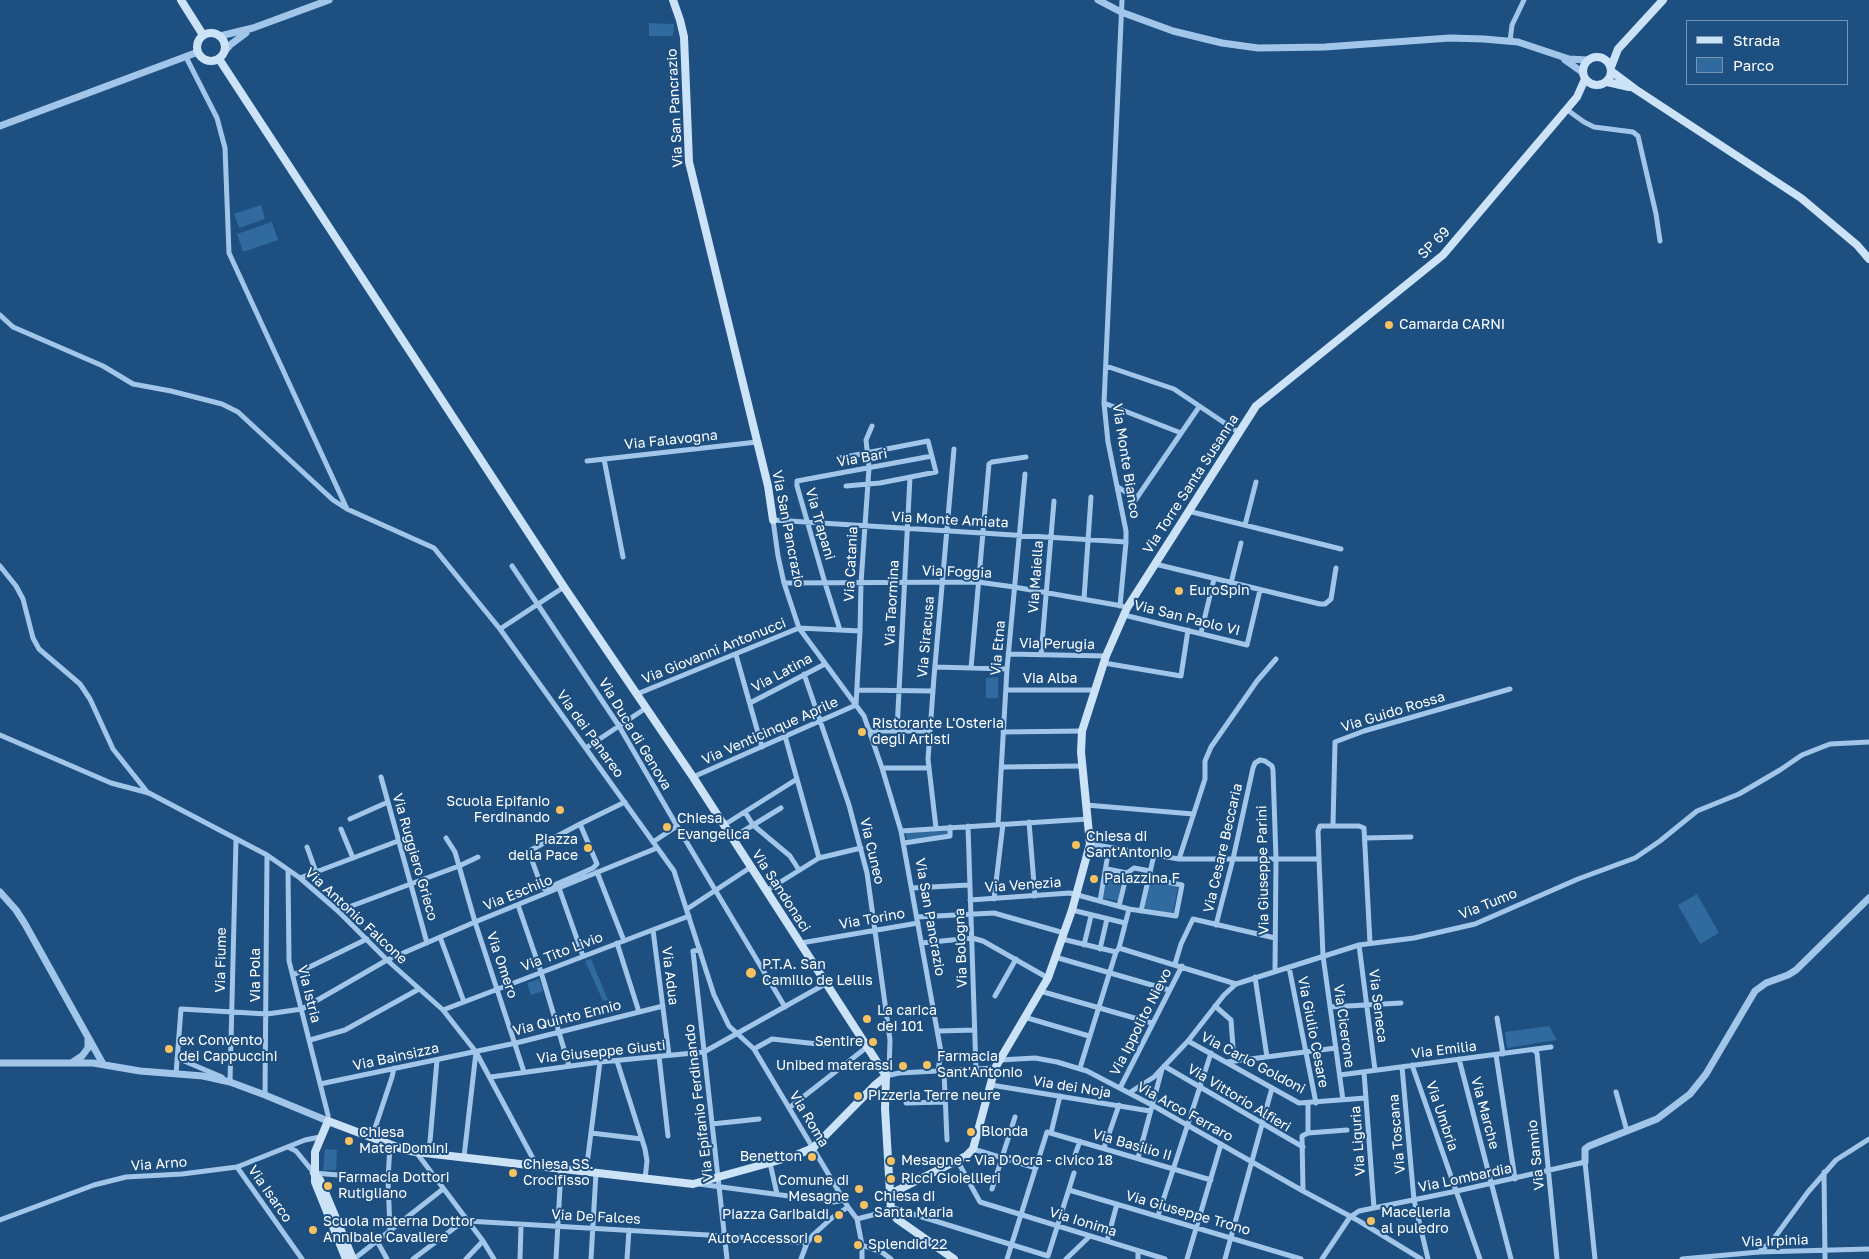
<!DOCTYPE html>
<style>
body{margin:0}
#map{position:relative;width:1869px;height:1259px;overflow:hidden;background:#1d4f80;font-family:"Golos Text",sans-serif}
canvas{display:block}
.legend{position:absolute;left:1686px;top:20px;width:162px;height:65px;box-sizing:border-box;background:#1d4f80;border:1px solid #7795b3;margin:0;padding:6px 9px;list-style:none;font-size:15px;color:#fff}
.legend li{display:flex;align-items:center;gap:10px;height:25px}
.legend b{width:25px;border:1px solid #7795b3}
</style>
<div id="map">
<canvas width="1869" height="1259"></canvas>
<ul class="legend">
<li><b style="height:6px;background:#cce2f7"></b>Strada</li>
<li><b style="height:14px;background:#306a9e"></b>Parco</li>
</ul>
</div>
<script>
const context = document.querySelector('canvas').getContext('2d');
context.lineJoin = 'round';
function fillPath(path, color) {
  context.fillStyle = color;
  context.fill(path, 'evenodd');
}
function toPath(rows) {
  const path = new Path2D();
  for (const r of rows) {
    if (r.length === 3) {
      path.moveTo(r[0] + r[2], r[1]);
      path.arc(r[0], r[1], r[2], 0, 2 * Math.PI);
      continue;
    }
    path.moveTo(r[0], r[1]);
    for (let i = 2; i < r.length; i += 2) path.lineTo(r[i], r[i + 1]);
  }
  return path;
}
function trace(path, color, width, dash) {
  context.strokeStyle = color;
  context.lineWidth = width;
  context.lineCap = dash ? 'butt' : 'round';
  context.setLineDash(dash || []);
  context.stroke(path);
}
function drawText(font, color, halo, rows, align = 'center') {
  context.font = font + ' "Golos Text",sans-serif';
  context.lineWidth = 4;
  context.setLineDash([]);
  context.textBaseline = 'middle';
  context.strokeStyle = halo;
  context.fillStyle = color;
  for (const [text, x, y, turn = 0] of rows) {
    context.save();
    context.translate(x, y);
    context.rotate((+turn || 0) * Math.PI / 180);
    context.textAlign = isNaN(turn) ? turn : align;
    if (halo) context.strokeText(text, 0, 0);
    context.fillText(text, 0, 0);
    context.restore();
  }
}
fillPath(toPath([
 [649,23,674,24,673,36,649,36],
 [261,205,265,219,239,228,234,214],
 [272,222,278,240,243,252,237,234],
 [998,677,998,698,986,698,986,678],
 [948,830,947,834,907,840,906,837,906,833],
 [1108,872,1123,875,1118,901,1103,898],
 [1150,880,1178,886,1173,914,1144,910],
 [1697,894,1719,933,1700,944,1678,905],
 [591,959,608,1000,603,1001,585,961],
 [539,979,543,991,531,995,527,983],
 [1549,1026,1557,1040,1507,1048,1505,1032],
 [325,1149,337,1150,336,1170,323,1170]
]), '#306a9e');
trace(toPath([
 [1510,41,1512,25,1524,0],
 [186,57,217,118,225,148,229,253,347,509],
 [1566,109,1584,122,1594,127,1633,132,1638,136,1656,214,1660,241],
 [0,315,13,327,103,366,133,384,171,391,222,404,238,412,333,500,347,509,434,548,500,629,674,871,714,995,729,1026,754,1049,848,1207,857,1219,862,1245,862,1259],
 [1106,366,1174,389,1238,432],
 [1104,403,1181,433],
 [840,458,928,441,936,472,880,483,846,486],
 [604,459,623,557],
 [587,461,757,442],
 [1118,487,1136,499,1199,407],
 [1188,511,1341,549],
 [1245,525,1256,482],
 [1155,564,1320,604,1325,604,1331,599,1336,568],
 [0,566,16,586,23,599,33,638,39,649,80,684,90,699,113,749,148,793],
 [512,566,619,726,677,826,785,1007],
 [784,583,978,582,1014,587,1122,606],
 [1231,583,1241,543],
 [1084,599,1091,497],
 [1120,606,1126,542,1126,531,1108,442,1104,403,1122,0],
 [1124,615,1247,645,1260,590],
 [500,629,564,587],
 [840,630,825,583,797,486,797,481,932,456],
 [1201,633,1214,579],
 [1008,654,1106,656],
 [736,655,762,747],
 [1041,655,1054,501],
 [1104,663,1181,676,1188,630],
 [935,667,1007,669],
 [971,668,989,464,992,462,1026,457],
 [804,674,849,805,867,873,890,1040,889,1072,886,1076],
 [857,690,933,691],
 [1006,690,1094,690],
 [637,694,799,628,860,631],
 [750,703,825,664],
 [897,730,910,477],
 [869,731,930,731],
 [1003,732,1082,731],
 [0,735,111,783,149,793,267,855,300,878,338,911,387,960,443,1010,476,1052,537,1166],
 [785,736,819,858],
 [586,748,646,708],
 [1002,767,1082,766],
 [882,768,929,768],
 [381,777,427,943],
 [693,777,856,705,860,631,861,583,869,468,866,440,872,426],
 [1086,805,1193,814],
 [745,812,753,825,790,856,799,870],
 [350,819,388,802],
 [1029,822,1035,896],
 [580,824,531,850,529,852,542,888,545,889,582,873],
 [998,824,1007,669,1025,474],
 [724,825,797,779],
 [1333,825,1335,742,1364,731,1510,689],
 [968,826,976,1070],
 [936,828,928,759,934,677,954,449],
 [341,829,353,858],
 [901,831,1088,819],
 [446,838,455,852,475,922,524,1072],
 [732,838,781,808],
 [1365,838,1411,837],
 [653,842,677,826],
 [904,843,950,836,950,827],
 [1090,844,1179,859,1319,859],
 [307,847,316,872],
 [1179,859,1205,779,1205,761,1211,747,1257,681,1276,659],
 [1107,869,1127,873,1134,868,1150,871],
 [288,870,289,961,328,1115,328,1121],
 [597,872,624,941],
 [583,876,582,873,593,868,597,864,580,824,625,802],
 [300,878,398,841],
 [559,888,583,956],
 [912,888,969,885],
 [766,891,819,858,861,848],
 [994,899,1003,824],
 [970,900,1070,893,1129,909,1176,916,1182,885,1148,878],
 [1100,901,1109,848],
 [518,905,541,972,569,1066],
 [1119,906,1127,873],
 [687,909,751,867],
 [1072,910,1125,923],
 [338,911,459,866,478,857],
 [1141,911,1154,855],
 [917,917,994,913,1064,933],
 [1216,925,1233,859,1253,768,1255,763,1260,760,1265,761,1272,766,1273,770,1276,859,1275,971],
 [653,930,669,1055],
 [440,937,464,1002],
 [1062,939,1116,952],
 [617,943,639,1012],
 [801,943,918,923],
 [922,943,972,938,983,941,1048,978],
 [1084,945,1091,916],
 [1359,945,1375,1070],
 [1119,948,1236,984],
 [1100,949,1107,919],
 [700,950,693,951,727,1259],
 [1055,957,1169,990],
 [1175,964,1181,944,1193,919,1275,938],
 [1289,967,1316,1103],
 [293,975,367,939],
 [1255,977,1267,1057],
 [1040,991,1152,1023],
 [995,996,1016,959],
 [1215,1006,1231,1020,1234,1061],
 [1330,1007,1401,1003],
 [443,1010,689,916],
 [1024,1017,1089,1036],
 [1497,1018,1503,1054],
 [938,1031,975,1030],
 [310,1040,345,1030,419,989],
 [1188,1041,1299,1103,1366,1098],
 [754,1049,772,1039,827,1045],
 [1534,1050,1537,1053,1557,1259],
 [1496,1055,1515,1179],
 [659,1056,668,1136],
 [177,1058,222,1077,224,1080],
 [1459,1059,1511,1259],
 [1000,1060,1035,1058,1057,1062,1087,1071,1152,1105,1303,1191,1359,1221,1421,1259],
 [617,1061,645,1149,647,1161,645,1179],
 [1227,1062,1336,1048],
 [1412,1065,1480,1259],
 [1164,1066,1303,1147],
 [1402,1067,1414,1200,1428,1259],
 [1080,1068,1116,952,1119,948,1129,909],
 [938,1071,941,1052,901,831,882,768,864,716,799,628,784,583,778,556,773,520,1126,542],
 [944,1071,947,1140],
 [1364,1072,1374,1208],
 [176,1074,181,1009,267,1014,302,1009,387,960,475,922,657,848],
 [1340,1075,1551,1047],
 [886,1076,899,1073,995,1068],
 [491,1077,600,1062,704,1052,827,983],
 [230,1082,236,839],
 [320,1084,516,1043,663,1006],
 [991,1085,1150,1111],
 [1120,1088,1182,966],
 [1616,1092,1627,1131],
 [1129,1093,1154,1077,1188,1041,1224,995,1236,984,1359,945,1414,938,1475,924,1578,879,1635,858,1660,841,1697,811,1739,794,1780,770,1802,755,1830,744,1869,742],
 [265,1095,267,855],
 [1343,1100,1323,956,1319,859,1318,831,1320,826,1359,826,1364,828,1370,943],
 [906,1103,945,1102],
 [1308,1103,1308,1133],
 [789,1108,867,1047],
 [712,1124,759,1119],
 [591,1133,642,1139],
 [1051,1133,1060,1096],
 [372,1137,392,1077,394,1068],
 [1080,1141,1075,1155,1080,1160,1083,1160],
 [390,1145,388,1179,390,1231],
 [288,1147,296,1151,314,1173,388,1179],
 [1104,1148,1119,1105],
 [973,1149,1036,1168],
 [416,1152,483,1241,494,1259],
 [429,1153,437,1060],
 [464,1157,476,1052],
 [1138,1158,1162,1069],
 [957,1160,980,1202,1165,1259],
 [770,1163,777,1194],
 [237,1167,302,1259],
 [586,1172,600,1062],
 [1824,1172,1825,1259],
 [699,1184,834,1202,844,1200],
 [992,1189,1015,1117],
 [1069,1190,1301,1259],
 [1303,1191,1302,1136,1308,1133,1347,1130],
 [1158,1216,1211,1053],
 [857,1219,884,1212,890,1207,1048,1256,1074,1173],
 [0,1220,94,1185,126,1177,182,1174,237,1167,305,1140,320,1137],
 [467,1221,725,1236,807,1243],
 [377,1241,387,1259],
 [1107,1241,1117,1204],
 [862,1245,883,1253,891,1259],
 [1759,1252,1772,1241,1808,1192,1836,1160,1869,1139],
 [354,1259,443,1189],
 [413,1259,465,1220],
 [466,1259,483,1241],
 [520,1259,521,1225],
 [556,1259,561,1169],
 [591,1259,596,1173],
 [627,1259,629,1230],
 [801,1259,807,1243,813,1235,833,1217,848,1207],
 [1007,1259,1047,1132,1211,1180],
 [1066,1259,1090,1236],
 [1138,1259,1138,1251],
 [1187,1259,1221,1144],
 [1225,1259,1272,1088],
 [1322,1259,1350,1217,1359,1211,1457,1191,1585,1162,1595,1259],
 [1682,1259,1759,1252,1869,1249]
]), '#a1c6e9', 5);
trace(toPath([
 [1098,0,1121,12,1173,31,1222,43,1258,48,1325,47,1450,38,1484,39,1518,42,1569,59,1588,60],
 [220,36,253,28,329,0],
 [225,51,230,45,246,33],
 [1565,60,1582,72],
 [0,126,198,52],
 [0,892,16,910,25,924,103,1064],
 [73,1062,82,1056,88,1048,88,1040],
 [0,1063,93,1063,140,1071,203,1076,230,1082,265,1095,328,1121],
 [1585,1162,1585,1149,1589,1146,1657,1119,1690,1094,1706,1074,1755,991,1766,983,1788,975,1796,970,1869,898]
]), '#a1c6e9', 7);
trace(toPath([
 [181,0,203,35],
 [673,0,680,20,684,37,689,162,768,486,773,520],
 [211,47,14],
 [1597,71,14],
 [219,59,564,587,693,777,886,1076],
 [1611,67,1618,49,1663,0],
 [1611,71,1635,89,1801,198,1857,245,1869,259],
 [1607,82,1629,87],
 [886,1076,885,1108,891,1210,897,1219,954,1259],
 [314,1173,320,1180,353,1259],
 [890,1194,966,1156,973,1149,995,1068,1048,978,1072,910,1090,844,1081,752,1082,731,1106,656,1127,608,1256,406,1443,255,1577,97,1585,79],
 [346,1259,315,1182,315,1152,328,1121,405,1150,416,1152,693,1184,794,1156,813,1148,875,1085,886,1076]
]), '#cce2f7', 8);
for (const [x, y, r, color] of [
 [1389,325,5,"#f8c15f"],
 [1179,591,5,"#f8c15f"],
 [862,732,5,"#f8c15f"],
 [560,810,5,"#f8c15f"],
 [667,827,5,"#f8c15f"],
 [1076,845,5,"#f8c15f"],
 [588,848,5,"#f8c15f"],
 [1094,879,5,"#f8c15f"],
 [751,973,6,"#f8c15f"],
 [867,1019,5,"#f8c15f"],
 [873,1042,5,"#f8c15f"],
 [169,1049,5,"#f8c15f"],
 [927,1065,5,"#f8c15f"],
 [903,1066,5,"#f8c15f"],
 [858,1096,5,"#f8c15f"],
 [971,1132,5,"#f8c15f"],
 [349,1141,5,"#f8c15f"],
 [812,1157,5,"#f8c15f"],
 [891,1161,5,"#f8c15f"],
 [513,1173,5,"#f8c15f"],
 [891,1179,5,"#f8c15f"],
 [328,1186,5,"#f8c15f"],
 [859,1189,5,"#f8c15f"],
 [864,1205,5,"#f8c15f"],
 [839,1215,5,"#f8c15f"],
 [1371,1221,5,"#f8c15f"],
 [313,1230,5,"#f8c15f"],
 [818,1239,5,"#f8c15f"],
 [858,1245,5,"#f8c15f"]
]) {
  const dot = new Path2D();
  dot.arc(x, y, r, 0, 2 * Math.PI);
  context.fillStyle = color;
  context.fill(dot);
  trace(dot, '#1d4f80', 2);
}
drawText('14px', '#fff', '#1d4f80', [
 ["Via San Pancrazio",675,108,-93],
 ["SP 69",1434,243,-45],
 ["Via Falavogna",671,440,-6],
 ["Via Bari",862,458,-10],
 ["Via Monte Bianco",1126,461,81],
 ["Via Torre Santa Susanna",1191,484,-57],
 ["Via Monte Amiata",950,520,3],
 ["Via Trapani",820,524,74],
 ["Via San Pancrazio",788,529,79],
 ["Via Catania",851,564,-87],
 ["Via Foggia",957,572,2],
 ["Via Maiella",1036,577,-86],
 ["Via Taormina",892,603,-87],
 ["Via San Paolo VI",1187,618,14],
 ["Via Siracusa",926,637,-85],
 ["Via Perugia",1057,644,1],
 ["Via Etna",998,648,-85],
 ["Via Giovanni Antonucci",714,651,-22],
 ["Via Latina",782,673,-28],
 ["Via Alba",1050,679],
 ["Via Guido Rossa",1393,712,-17],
 ["Via Venticinque Aprile",770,731,-24],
 ["Via dei Panareo",590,734,54],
 ["Via Duca di Genova",635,734,59],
 ["Via Cesare Beccaria",1223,848,-77],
 ["Via Cuneo",872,851,77],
 ["Via Ruggiero Grieco",415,857,74],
 ["Via Giuseppe Parini",1263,870,-91],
 ["Via Venezia",1023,885,-4],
 ["Via Sandonaci",781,891,57],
 ["Via Eschilo",518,893,-22],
 ["Via Tumo",1488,904,-22],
 ["Via Antonio Falcone",356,916,43],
 ["Via San Pancrazio",930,917,80],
 ["Via Torino",872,919,-10],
 ["Via Bologna",961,948,-92],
 ["Via Tito Livio",562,952,-21],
 ["Via Fiume",221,960,-89],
 ["Via Omero",502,965,71],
 ["Via Pola",256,975,-90],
 ["Via Adua",670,976,83],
 ["Via Istria",309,994,76],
 ["Via Seneca",1378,1006,83],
 ["Via Quinto Ennio",567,1018,-14],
 ["Via Ippolito Nievo",1141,1022,-63],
 ["Via Cicerone",1344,1026,82],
 ["Via Giulio Cesare",1313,1032,79],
 ["Via Emilia",1444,1050,-7],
 ["Via Giuseppe Giusti",601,1052,-6],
 ["Via Bainsizza",396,1057,-12],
 ["Via Carlo Goldoni",1253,1063,28],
 ["Via dei Noja",1072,1087,9],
 ["Via Vittorio Alfieri",1239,1098,31],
 ["Via Epifanio Ferdinando",699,1103,-97],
 ["Via Arco Ferraro",1185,1112,29],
 ["Via Marche",1485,1113,75],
 ["Via Umbria",1442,1116,71],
 ["Via Roma",809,1119,59],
 ["Via Toscana",1397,1134,-95],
 ["Via Liguria",1358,1141,-94],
 ["Via Basilio II",1132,1145,16],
 ["Via Sannio",1536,1155,-96],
 ["Via Arno",159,1164,-4],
 ["Via Lombardia",1465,1178,-12],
 ["Via Isarco",270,1194,55],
 ["Via Giuseppe Trono",1188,1213,16],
 ["Via De Falces",596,1217,3],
 ["Via Ionima",1083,1222,17],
 ["Via Irpinia",1775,1241,-2]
]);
drawText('14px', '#fff', '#1d4f80', [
 ["Camarda CARNI",1399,325],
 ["EuroSpin",1189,591],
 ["Ristorante L'Osteria",872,724],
 ["degli Artisti",872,740],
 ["Scuola Epifanio",550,802,"right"],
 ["Ferdinando",550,818,"right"],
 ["Chiesa",677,819],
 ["Evangelica",677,835],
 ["Chiesa di",1086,837],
 ["Sant'Antonio",1086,853],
 ["Piazza",578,840,"right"],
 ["della Pace",578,856,"right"],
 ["Palazzina F",1104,879],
 ["P.T.A. San",762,965],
 ["Camillo de Lellis",762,981],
 ["La carica",877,1011],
 ["dei 101",877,1027],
 ["ex Convento",179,1041],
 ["dei Cappuccini",179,1057],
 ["Sentire",863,1042,"right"],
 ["Farmacia",937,1057],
 ["Sant'Antonio",937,1073],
 ["Unibed materassi",893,1066,"right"],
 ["Pizzeria Terre neure",868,1096],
 ["Blonda",981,1132],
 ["Chiesa",359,1133],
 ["Mater Domini",359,1149],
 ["Benetton",802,1157,"right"],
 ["Mesagne - Via D'Ocra - civico 18",901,1161],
 ["Chiesa SS.",523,1165],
 ["Crocifisso",523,1181],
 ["Farmacia Dottori",338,1178],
 ["Rutigliano",338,1194],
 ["Ricci Gioiellieri",901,1179],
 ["Comune di",849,1181,"right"],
 ["Mesagne",849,1197,"right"],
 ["Chiesa di",874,1197],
 ["Santa Maria",874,1213],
 ["Macelleria",1381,1213],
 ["al puledro",1381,1229],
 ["Piazza Garibaldi",829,1215,"right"],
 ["Scuola materna Dottor",323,1222],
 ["Annibale Cavaliere",323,1238],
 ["Auto Accessori",808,1239,"right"],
 ["Splendid 22",868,1245]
], 'left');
</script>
